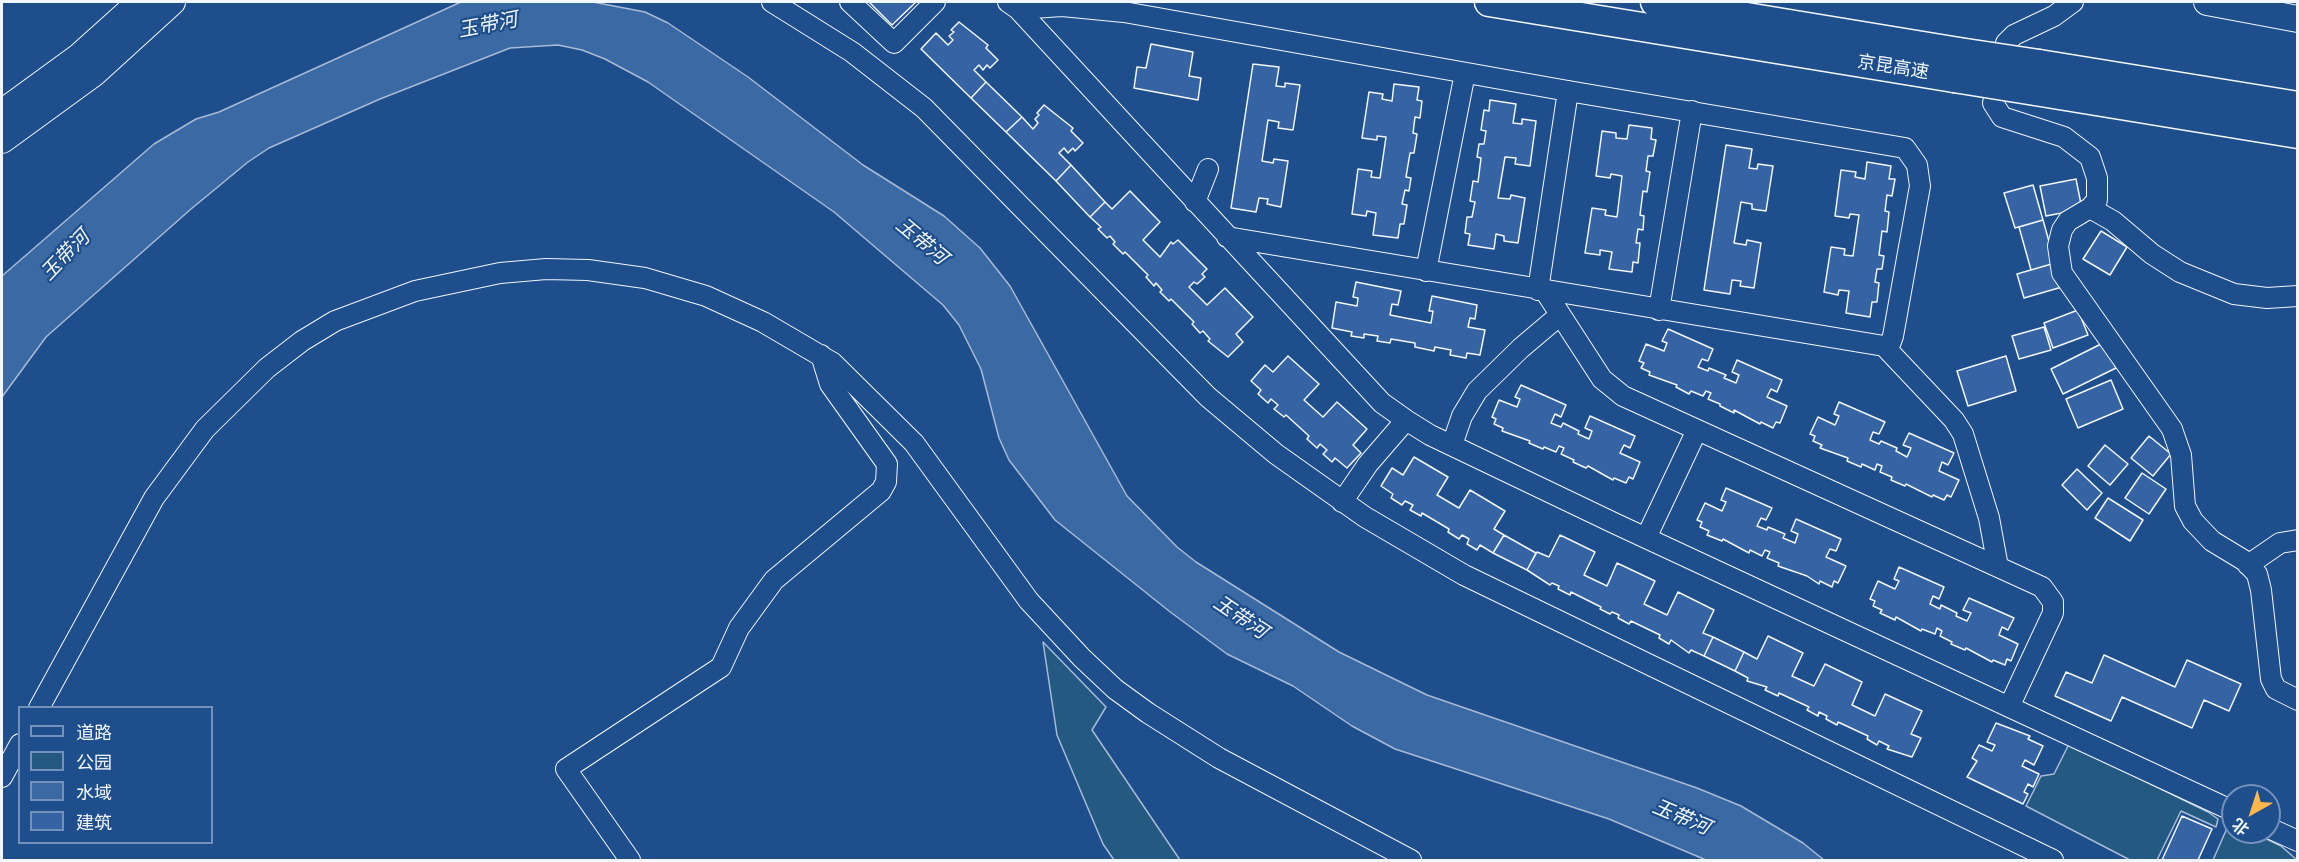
<!DOCTYPE html>
<meta charset="utf-8">
<style>
body{margin:0}
#map{position:relative;width:2299px;height:862px;overflow:hidden;background:#1f4e8c;font-family:Signika,"Noto Sans SC",sans-serif}
canvas{display:block}
.frame{position:absolute;inset:0;border:3px solid #f2f6ff;pointer-events:none}
.legend{position:absolute;left:18px;top:706px;width:195px;height:138px;box-sizing:border-box;background:#1f4e8c;border:2px solid #7391ba;margin:0;padding:8px 10px;list-style:none;font-size:18px;color:#f2f6ff}
.legend li{display:flex;align-items:center;gap:12px;height:30px}
.legend b{width:30px;border:2px solid #7391ba}
.north{position:absolute;left:2221px;top:784px;width:60px;height:60px;box-sizing:border-box;background:#1f4e8c;border:2px solid #7391ba;border-radius:50%;rotate:219deg;font-size:16px;font-weight:700;line-height:24px;text-align:center;color:#f2f6ff}
.north::after{content:'';display:block;margin:auto;width:21px;height:27px;background:#ffb74d;clip-path:polygon(50% 0,100% 100%,50% 72%,0 100%)}
</style>
<div id="map">
<canvas width="2299" height="862"></canvas>
<div class="frame"></div>
<ul class="legend">
<li><b style="height:8px;background:#1f4e8c"></b>道路</li>
<li><b style="height:16px;background:#245a82"></b>公园</li>
<li><b style="height:16px;background:#3b69a3"></b>水域</li>
<li><b style="height:16px;background:#3563a3"></b>建筑</li>
</ul>
<div class="north">北</div>
</div>
<script>
const context = document.querySelector('canvas').getContext('2d');
context.lineJoin = 'round';
function fillPath(path, color) {
  context.fillStyle = color;
  context.fill(path, 'evenodd');
}
function toPath(rows) {
  const path = new Path2D();
  for (const r of rows) {
    path.moveTo(r[0], r[1]);
    for (let i = 2; i < r.length; i += 2) path.lineTo(r[i], r[i + 1]);
  }
  return path;
}
function trace(path, color, width, dash) {
  context.strokeStyle = color;
  context.lineWidth = width;
  context.lineCap = dash ? 'butt' : 'round';
  context.setLineDash(dash || []);
  context.stroke(path);
}
function drawText(font, color, halo, rows, align = 'center') {
  context.font = font + ' Signika,"Noto Sans SC",sans-serif';
  context.lineWidth = 4.5;
  context.setLineDash([]);
  context.textBaseline = 'middle';
  context.strokeStyle = halo;
  context.fillStyle = color;
  for (const [text, x, y, turn = 0] of rows) {
    context.save();
    context.translate(x, y);
    context.rotate((+turn || 0) * Math.PI / 180);
    context.textAlign = isNaN(turn) ? turn : align;
    if (halo) context.strokeText(text, 0, 0);
    context.fillText(text, 0, 0);
    context.restore();
  }
}
const green = toPath([
 [1043,642,1106,707,1092,730,1180,860,1114,860,1103,844,1057,735,1043,642],
 [2069,744,2208,812,2218,819,2216,827,2181,811,2157,860,2130,860,2026,806,2041,776,2054,774,2069,744],
 [2233,823,2233,832,2252,832,2281,846,2297,860,2213,860,2228,826,2233,823]
]);
fillPath(green, '#245a82');
trace(green, '#a8bbd7', 1.5);
const water = toPath([
 [461,2,593,2,645,12,668,23,748,77,863,165,944,216,980,248,1010,286,1127,496,1177,547,1196,562,1339,652,1427,695,1697,788,1741,806,1803,843,1824,860,1706,860,1609,819,1395,749,1352,726,1293,686,1227,654,1169,611,1055,520,1009,460,999,438,981,369,959,325,943,305,834,212,648,82,605,59,582,50,558,45,510,48,380,99,269,148,248,162,191,209,46,337,2,397,2,276,154,144,196,119,219,112,461,2]
]);
fillPath(water, '#3b69a3');
trace(water, '#a8bbd7', 1.5);
const building = toPath([
 [869,2,916,2,892,25,869,2],
 [959,22,988,45,986,48,998,60,990,68,987,65,983,70,979,65,974,70,986,82,971,98,921,49,936,33,948,45,953,40,949,36,954,32,951,30,959,22],
 [1151,44,1193,52,1189,76,1201,78,1198,100,1134,88,1137,67,1146,68,1151,44],
 [1253,64,1279,67,1276,86,1285,87,1285,83,1300,85,1293,130,1278,128,1279,122,1268,120,1262,161,1273,163,1274,159,1288,161,1281,207,1267,204,1268,199,1259,198,1256,212,1231,208,1253,64],
 [986,82,1022,117,1006,132,971,98,986,82],
 [1394,84,1419,87,1417,100,1422,101,1420,118,1415,117,1413,133,1417,134,1414,153,1410,153,1406,177,1411,178,1409,191,1405,190,1402,204,1407,205,1404,224,1400,224,1398,238,1373,235,1376,213,1367,211,1366,216,1352,214,1358,169,1372,171,1371,177,1380,178,1386,137,1377,136,1377,140,1362,138,1369,92,1383,94,1382,99,1392,101,1394,84],
 [1490,100,1516,104,1513,123,1522,124,1522,119,1536,121,1530,166,1515,164,1516,158,1505,157,1498,198,1510,199,1511,195,1525,198,1518,243,1504,241,1504,236,1496,234,1494,249,1468,245,1470,234,1465,233,1467,217,1472,217,1475,202,1470,201,1473,181,1478,182,1481,158,1477,157,1479,144,1484,144,1486,131,1481,130,1484,110,1489,111,1490,100],
 [1044,105,1073,128,1071,131,1083,143,1075,151,1073,148,1068,153,1064,148,1059,153,1071,165,1056,181,1006,132,1022,117,1033,129,1038,123,1035,119,1039,115,1037,113,1044,105],
 [1629,125,1652,128,1651,139,1656,140,1653,156,1648,156,1646,171,1650,172,1647,192,1643,191,1640,215,1644,216,1643,230,1638,229,1636,243,1640,243,1638,263,1633,262,1632,272,1609,269,1612,252,1600,250,1600,255,1585,253,1592,208,1606,210,1605,215,1617,217,1622,176,1611,174,1610,178,1596,176,1602,131,1616,133,1616,138,1627,139,1629,125],
 [1726,145,1752,149,1749,168,1757,169,1758,164,1773,166,1766,211,1752,209,1752,204,1741,202,1734,243,1746,245,1747,240,1761,243,1754,288,1740,286,1741,281,1732,280,1730,294,1704,290,1726,145],
 [1867,162,1891,166,1889,179,1895,179,1892,196,1887,195,1885,211,1889,212,1887,232,1882,231,1879,255,1884,256,1882,269,1877,269,1875,282,1879,283,1877,302,1872,302,1870,317,1846,313,1849,291,1839,290,1838,295,1824,292,1831,247,1845,249,1844,255,1853,256,1859,215,1850,214,1849,218,1835,216,1841,170,1856,172,1855,177,1865,179,1867,162],
 [1071,165,1105,202,1090,217,1056,181,1071,165],
 [2076,179,2082,209,2046,216,2040,186,2076,179],
 [2033,185,2043,220,2015,228,2004,193,2033,185],
 [1130,191,1160,222,1143,240,1160,257,1171,242,1173,244,1178,240,1207,269,1202,274,1205,277,1197,284,1194,282,1189,287,1207,305,1225,288,1253,317,1236,334,1243,342,1228,357,1208,341,1210,339,1203,331,1200,333,1192,324,1194,322,1171,299,1169,301,1160,292,1162,290,1156,283,1154,286,1146,277,1148,275,1125,252,1123,254,1113,244,1115,242,1110,236,1107,238,1098,229,1101,227,1090,217,1105,202,1112,209,1130,191],
 [2043,220,2055,263,2031,270,2019,227,2043,220],
 [2101,231,2127,247,2110,275,2083,259,2101,231],
 [2055,263,2062,287,2024,298,2017,274,2055,263],
 [1356,282,1401,291,1398,305,1392,304,1390,315,1431,323,1433,311,1429,311,1432,296,1477,305,1475,319,1470,318,1468,327,1485,330,1480,355,1467,353,1466,358,1450,355,1451,350,1435,347,1434,351,1415,347,1415,343,1391,339,1390,343,1377,341,1378,336,1364,334,1364,338,1351,336,1352,332,1332,328,1336,302,1357,306,1358,298,1353,297,1356,282],
 [2078,310,2088,335,2053,348,2044,323,2078,310],
 [2044,327,2051,350,2019,359,2012,336,2044,327],
 [1668,329,1713,349,1708,361,1702,359,1698,367,1708,371,1709,368,1726,375,1724,378,1736,383,1739,375,1732,372,1737,360,1782,380,1777,392,1771,389,1767,397,1787,406,1780,423,1776,422,1773,428,1761,422,1760,424,1734,410,1734,413,1720,406,1720,404,1708,399,1711,393,1706,391,1703,396,1691,391,1689,394,1676,387,1677,385,1649,375,1650,372,1641,368,1644,363,1639,361,1646,344,1664,351,1667,343,1662,341,1668,329],
 [2103,343,2116,368,2063,394,2051,369,2103,343],
 [1288,356,1319,384,1304,400,1323,417,1337,402,1367,429,1353,445,1361,453,1347,468,1335,458,1332,462,1323,454,1327,450,1320,444,1317,448,1307,439,1309,436,1286,415,1284,417,1274,409,1278,405,1271,399,1268,403,1258,394,1261,390,1251,381,1265,365,1273,372,1288,356],
 [2006,356,2016,391,1968,406,1957,371,2006,356],
 [2111,380,2123,409,2078,428,2066,399,2111,380],
 [1521,385,1566,405,1561,417,1555,414,1551,423,1561,427,1563,423,1579,431,1578,434,1589,439,1592,431,1585,428,1590,416,1635,436,1630,448,1624,445,1620,453,1640,462,1633,479,1629,477,1626,483,1614,478,1613,480,1588,466,1586,468,1573,462,1574,460,1561,454,1564,448,1559,446,1556,452,1544,447,1543,449,1529,443,1530,441,1502,431,1503,428,1494,424,1496,419,1492,417,1499,400,1517,407,1520,399,1515,397,1521,385],
 [1839,402,1885,422,1879,434,1873,432,1870,440,1879,444,1881,441,1897,448,1896,451,1907,457,1911,448,1903,445,1909,433,1954,453,1948,465,1942,462,1939,471,1959,480,1951,497,1947,495,1944,500,1933,495,1932,497,1906,484,1905,486,1891,480,1892,477,1880,472,1882,466,1877,464,1875,470,1862,464,1861,467,1847,461,1848,458,1820,448,1822,445,1813,441,1815,436,1810,434,1818,417,1835,425,1839,416,1834,414,1839,402],
 [2149,436,2171,454,2153,476,2131,458,2149,436],
 [2105,445,2128,464,2110,485,2088,466,2105,445],
 [1414,457,1448,477,1437,495,1459,508,1470,490,1505,511,1494,529,1504,535,1493,553,1480,545,1477,550,1467,544,1469,539,1462,535,1459,539,1448,532,1449,529,1422,513,1421,516,1410,510,1413,505,1405,501,1402,505,1391,498,1393,494,1381,486,1392,468,1403,475,1414,457],
 [2077,469,2102,493,2087,510,2062,485,2077,469],
 [2142,473,2166,489,2149,514,2125,498,2142,473],
 [1726,488,1772,508,1766,520,1761,518,1757,526,1767,530,1768,527,1785,534,1783,538,1795,543,1798,534,1791,531,1796,519,1841,539,1836,551,1830,549,1826,557,1846,566,1838,583,1834,581,1832,587,1820,581,1819,584,1807,576,1778,566,1779,563,1767,558,1770,552,1765,550,1762,556,1750,550,1749,553,1723,539,1722,541,1707,535,1709,531,1700,527,1702,522,1697,520,1705,503,1722,511,1726,502,1721,500,1726,488],
 [2108,498,2143,520,2130,541,2095,518,2108,498],
 [1504,535,1536,553,1527,570,1493,553,1504,535],
 [1560,535,1595,552,1584,575,1607,586,1617,563,1655,581,1644,604,1667,615,1678,592,1714,610,1703,633,1713,637,1704,656,1691,650,1689,653,1671,640,1669,644,1659,638,1660,635,1631,621,1629,624,1618,618,1619,615,1612,612,1610,614,1600,609,1601,607,1571,592,1570,595,1558,589,1559,586,1552,583,1550,585,1527,570,1537,552,1549,557,1560,535],
 [1899,567,1944,587,1939,599,1933,596,1930,604,1940,609,1941,605,1957,613,1956,616,1967,621,1971,613,1963,610,1969,598,2014,618,2008,630,2002,627,1999,635,2018,644,2011,661,2007,659,2005,665,1993,660,1992,662,1966,648,1965,650,1951,644,1952,642,1940,636,1942,631,1937,628,1935,634,1922,629,1921,631,1896,617,1895,620,1880,613,1882,610,1873,606,1875,601,1870,599,1878,581,1895,589,1899,581,1894,579,1899,567],
 [1768,636,1803,653,1792,676,1814,686,1825,664,1862,682,1852,705,1875,716,1885,694,1922,711,1911,734,1921,738,1912,757,1887,749,1889,746,1879,741,1877,745,1867,739,1868,736,1838,722,1837,725,1826,719,1827,716,1819,712,1818,716,1807,710,1809,707,1779,693,1778,696,1765,690,1767,687,1747,681,1748,678,1735,671,1744,652,1757,659,1768,636],
 [1713,637,1744,652,1735,671,1704,656,1713,637],
 [2104,655,2175,687,2187,660,2241,684,2229,711,2204,700,2192,728,2122,697,2111,721,2055,696,2066,672,2092,683,2104,655],
 [1996,723,2030,736,2028,739,2043,746,2034,765,2025,760,2022,766,2039,774,2033,787,2028,784,2024,792,2028,794,2023,804,1967,777,1977,761,1972,758,1979,745,1992,751,1995,745,1987,742,1996,723],
 [2182,816,2212,829,2198,860,2162,860,2182,816]
]);
fillPath(building, '#3563a3');
trace(building, '#f2f6ff', 1.5);
const minor = toPath([
 [772,2,852,52,924,108,1208,397,1276,454,1365,517,1464,575,2053,860],
 [850,2,894,43,935,2],
 [1008,2,1018,9,1382,403,1406,420,1430,435,1616,524,2233,811],
 [2073,2,2054,16,2014,35,2006,43,1993,103,2002,117,2064,137,2090,157,2097,178,2097,200,2090,208,2068,221,2062,230,2058,246,2062,273,2172,429,2181,455,2185,506,2193,521,2212,541,2245,561,2257,574,2261,590,2271,679,2276,689,2298,700],
 [1018,9,1062,6,1124,12,1568,91,1905,148,1917,165,1920,186,1893,336,1888,350],
 [1195,202,1208,169],
 [2090,208,2113,221,2152,254,2180,272,2234,294,2267,298,2298,296],
 [1227,237,1884,346,1954,420,1963,434,1989,518,1998,567],
 [1426,271,1465,73],
 [1538,290,1568,91],
 [1545,291,1602,379,1623,396,2042,587,2053,602,2053,613,2009,707],
 [1659,310,1692,111],
 [1452,445,1462,416,1477,391,1521,348,1560,315],
 [1342,502,1368,464,1406,420],
 [1646,538,1697,430],
 [2248,565,2280,543,2298,540],
 [39,708,154,498,205,429,267,368,302,341,335,321,415,291,500,273,546,269,588,270,645,278,706,296,763,322,833,363,914,443,1029,601,1082,658,1115,689,1148,713,1219,758,1411,860],
 [2,777,20,744],
 [2269,828,2298,841],
 [630,860,566,769,721,667,739,628,774,580,881,491,886,482,887,464,830,384,821,355]
]);
const major = toPath([
 [2207,2,2298,19],
 [2,113,80,56,140,2],
 [2,140,94,73,172,2]
]);
const highway = toPath([
 [1489,2,1954,78],
 [1655,2,1959,52],
 [2039,64,2298,106],
 [2035,91,2298,134]
]);
trace(minor, '#f2f6ff', 22);
trace(major, '#f2f6ff', 28);
trace(highway, '#f2f6ff', 31);
trace(minor, '#1f4e8c', 20);
trace(major, '#1f4e8c', 26);
trace(highway, '#1f4e8c', 28);
const highwayBridge = toPath([
 [1959,52,2039,64],
 [1954,78,2035,91]
]);
trace(highwayBridge, '#f2f6ff', 31, []);
trace(highwayBridge, '#1f4e8c', 28);
drawText('18px', '#f2f6ff', '#1f4e8c', [
 ["京昆高速",1893,68,9]
]);
drawText('italic 20px', '#f2f6ff', '#1f4e8c', [
 ["玉带河",488,26,-11],
 ["玉带河",921,242,40],
 ["玉带河",66,256,-46],
 ["玉带河",1240,618,34],
 ["玉带河",1681,818,23]
]);
</script>
